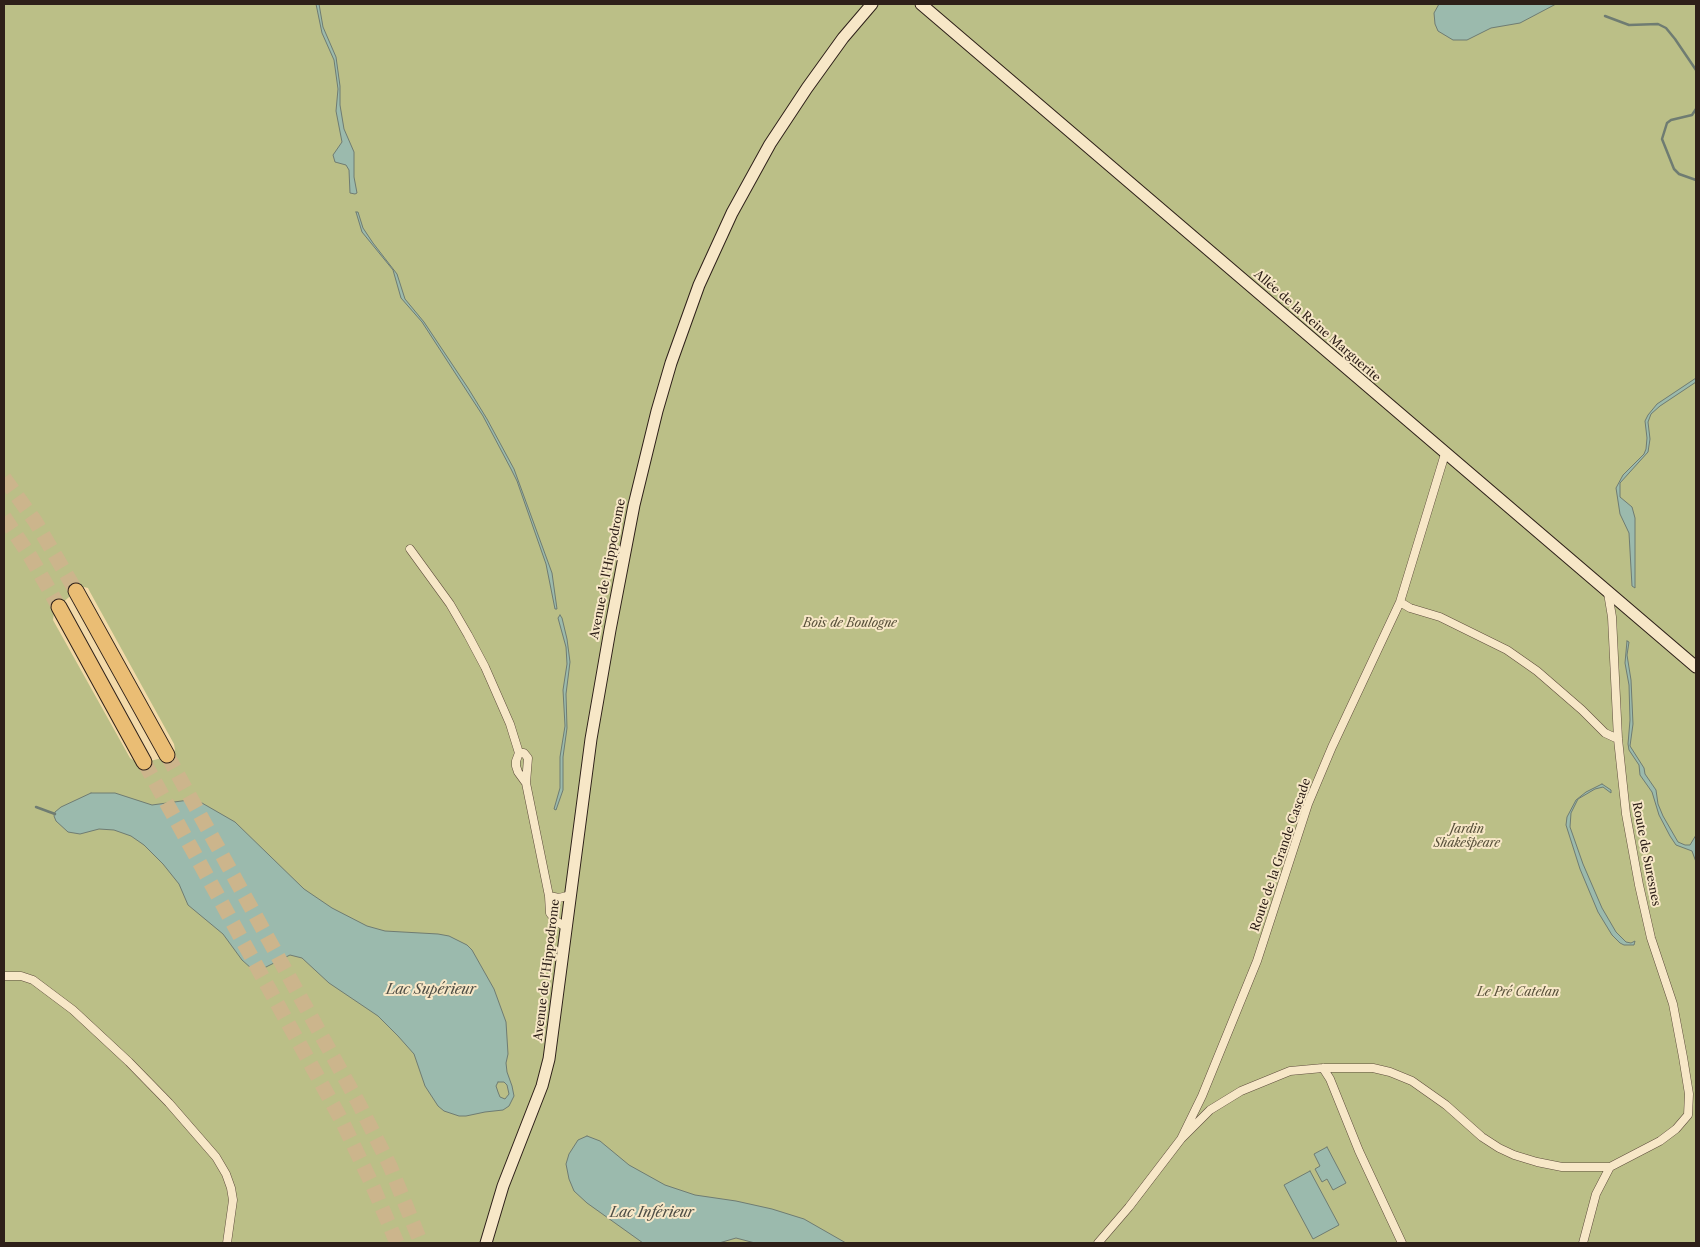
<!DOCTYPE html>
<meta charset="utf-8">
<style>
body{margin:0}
#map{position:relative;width:1700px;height:1247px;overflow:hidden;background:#f3daa9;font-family:"Libre Caslon Text",serif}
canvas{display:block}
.frame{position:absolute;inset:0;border:5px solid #2e2019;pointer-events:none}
</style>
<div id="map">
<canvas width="1700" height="1247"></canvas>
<div class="frame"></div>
</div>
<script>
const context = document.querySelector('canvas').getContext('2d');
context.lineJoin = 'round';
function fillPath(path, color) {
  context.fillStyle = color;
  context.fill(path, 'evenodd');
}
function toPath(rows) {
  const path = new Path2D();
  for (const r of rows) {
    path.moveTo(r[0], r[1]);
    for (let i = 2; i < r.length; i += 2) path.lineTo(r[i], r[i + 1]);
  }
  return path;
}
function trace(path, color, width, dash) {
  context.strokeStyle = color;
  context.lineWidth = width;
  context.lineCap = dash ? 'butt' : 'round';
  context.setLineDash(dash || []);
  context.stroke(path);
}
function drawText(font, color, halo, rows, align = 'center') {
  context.font = font + ' "Libre Caslon Text",serif';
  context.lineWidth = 4;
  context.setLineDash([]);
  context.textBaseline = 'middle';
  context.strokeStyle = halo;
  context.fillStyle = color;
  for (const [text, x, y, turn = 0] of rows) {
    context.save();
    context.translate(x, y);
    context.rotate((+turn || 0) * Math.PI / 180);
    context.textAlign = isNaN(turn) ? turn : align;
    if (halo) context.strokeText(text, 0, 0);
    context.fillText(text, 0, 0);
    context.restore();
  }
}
fillPath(toPath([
 [4,4,1696,4,1696,1243,4,1243],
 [84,587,88,588,90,592,174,744,175,750,170,756,142,763,136,762,130,758,53,620,54,613,58,607,79,588]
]), '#bbbf87');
const water = toPath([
 [316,4,319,4,323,27,336,57,340,86,340,105,344,129,354,152,354,177,357,193,355,194,350,193,349,170,346,165,335,162,333,155,342,142,336,111,338,89,334,60,322,33,316,4],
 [1439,4,1556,4,1520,23,1491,28,1467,40,1453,40,1438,31,1435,24,1434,13,1439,4],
 [356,212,358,212,363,228,373,243,397,274,405,299,424,322,468,388,487,419,514,469,552,573,557,609,555,609,546,564,517,481,511,469,483,416,422,322,401,298,393,270,362,232,356,212],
 [1696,378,1696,382,1660,406,1651,414,1648,422,1650,439,1648,452,1620,483,1620,497,1632,507,1635,518,1635,588,1632,586,1629,533,1620,514,1616,488,1623,475,1644,454,1646,449,1647,438,1645,421,1648,415,1657,404,1696,378],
 [560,615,562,618,567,639,570,662,566,694,567,728,563,757,563,790,556,810,554,809,560,788,560,757,565,726,563,690,567,664,566,647,558,618,560,615],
 [1627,641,1629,642,1627,655,1631,680,1633,724,1630,746,1644,768,1645,774,1656,790,1658,804,1663,816,1678,842,1685,845,1690,845,1696,835,1696,862,1692,851,1676,845,1670,836,1659,815,1652,792,1640,775,1639,765,1629,750,1628,744,1630,720,1629,685,1625,663,1627,641],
 [1602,784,1611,790,1611,793,1603,787,1595,789,1578,799,1571,813,1570,827,1583,864,1602,908,1616,932,1626,942,1631,943,1635,941,1634,945,1624,945,1620,943,1612,935,1598,912,1580,869,1566,825,1567,817,1576,800,1586,792,1602,784],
 [91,793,115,793,152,805,189,800,202,803,235,822,304,889,332,908,367,926,385,931,438,934,449,936,467,945,472,950,494,989,506,1022,508,1054,506,1063,507,1072,512,1086,514,1096,509,1106,503,1110,485,1112,466,1116,459,1116,444,1111,438,1106,425,1086,414,1054,398,1036,378,1016,329,983,302,958,290,955,264,968,252,969,242,960,223,934,188,905,179,884,163,864,144,845,131,836,114,830,99,829,80,834,68,832,56,821,54,816,55,812,61,807,91,793],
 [498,1082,504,1082,507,1085,509,1094,505,1099,500,1097,498,1092,496,1086,498,1082],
 [587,1136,600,1141,629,1165,665,1185,695,1195,736,1201,772,1209,804,1219,846,1243,755,1243,736,1238,719,1243,643,1243,587,1203,574,1191,569,1179,566,1164,569,1154,578,1140,587,1136],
 [1327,1147,1346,1183,1333,1190,1327,1179,1322,1182,1315,1169,1320,1166,1314,1154,1327,1147],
 [1310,1171,1339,1225,1313,1239,1284,1185,1310,1171]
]);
fillPath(water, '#9bbaad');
trace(water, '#6f7c72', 1);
trace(toPath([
 [1605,16,1629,25,1658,24,1666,28,1675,39,1696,70],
 [1696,109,1692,115,1671,120,1667,123,1662,139,1674,169,1679,174,1696,180],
 [36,807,55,814]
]), '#6f7c72', 2.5);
trace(toPath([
 [4,478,35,521,76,591],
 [4,517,30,556,59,607],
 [167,755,358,1102,390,1166,421,1243],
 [144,762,342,1121,371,1182,397,1243]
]), '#ccb58c', 15, [15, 8]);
const street = toPath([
 [410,549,450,604,468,635,485,667,510,724,519,753],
 [1400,602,1410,608,1440,617,1507,650,1537,671,1582,710,1605,733,1618,739],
 [526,783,518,772,516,766,516,761,519,753,524,753,528,758,526,783,549,896,550,913,556,921,566,927],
 [549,896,559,898,571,895],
 [4,976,21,976,33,980,73,1010,129,1062,169,1103,216,1157,226,1174,231,1188,233,1200,227,1243],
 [1323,1068,1330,1079,1359,1151,1402,1243],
 [1181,1139,1210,1110,1241,1091,1290,1071,1323,1068,1373,1068,1390,1072,1412,1081,1446,1105,1482,1137,1499,1148,1514,1155,1537,1162,1562,1167,1610,1167,1660,1141,1676,1129,1688,1115,1689,1094,1683,1057,1673,1004,1651,938,1639,885,1626,814,1618,739,1612,617,1608,593],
 [1098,1243,1129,1207,1181,1139,1202,1096,1257,961,1308,804,1332,747,1400,602,1445,454],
 [1583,1243,1596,1194,1610,1167]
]);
const secondary = toPath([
 [921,4,1696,667],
 [486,1243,503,1186,542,1086,549,1059,591,739,610,630,634,505,657,411,671,363,699,285,732,213,770,144,807,88,843,38,872,4]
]);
const highway = toPath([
 [76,591,167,755],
 [59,607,144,762]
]);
trace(street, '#5f4e3d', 9);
trace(secondary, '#2e2019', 13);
trace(highway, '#2e2019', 17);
trace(street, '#f7e7c7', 8);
trace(secondary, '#f7e7c7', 11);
trace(highway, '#eabd74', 15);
drawText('12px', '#2e2019', '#f7e7c7', [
 ["Allée de la Reine Marguerite",1317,326,41],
 ["Avenue de l'Hippodrome",608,569,-79],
 ["Route de Suresnes",1646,854,79],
 ["Route de la Grande Cascade",1281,855,-71],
 ["Avenue de l'Hippodrome",547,970,-83]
]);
drawText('italic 12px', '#58503a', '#f7e7c7', [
 ["Bois de Boulogne",850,624],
 ["Jardin",1467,830],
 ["Shakespeare",1467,844],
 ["Le Pré Catelan",1518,993]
]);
drawText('italic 14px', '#4f4e45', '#f7e7c7', [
 ["Lac Supérieur",431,990],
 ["Lac Inférieur",652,1213]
]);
</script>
